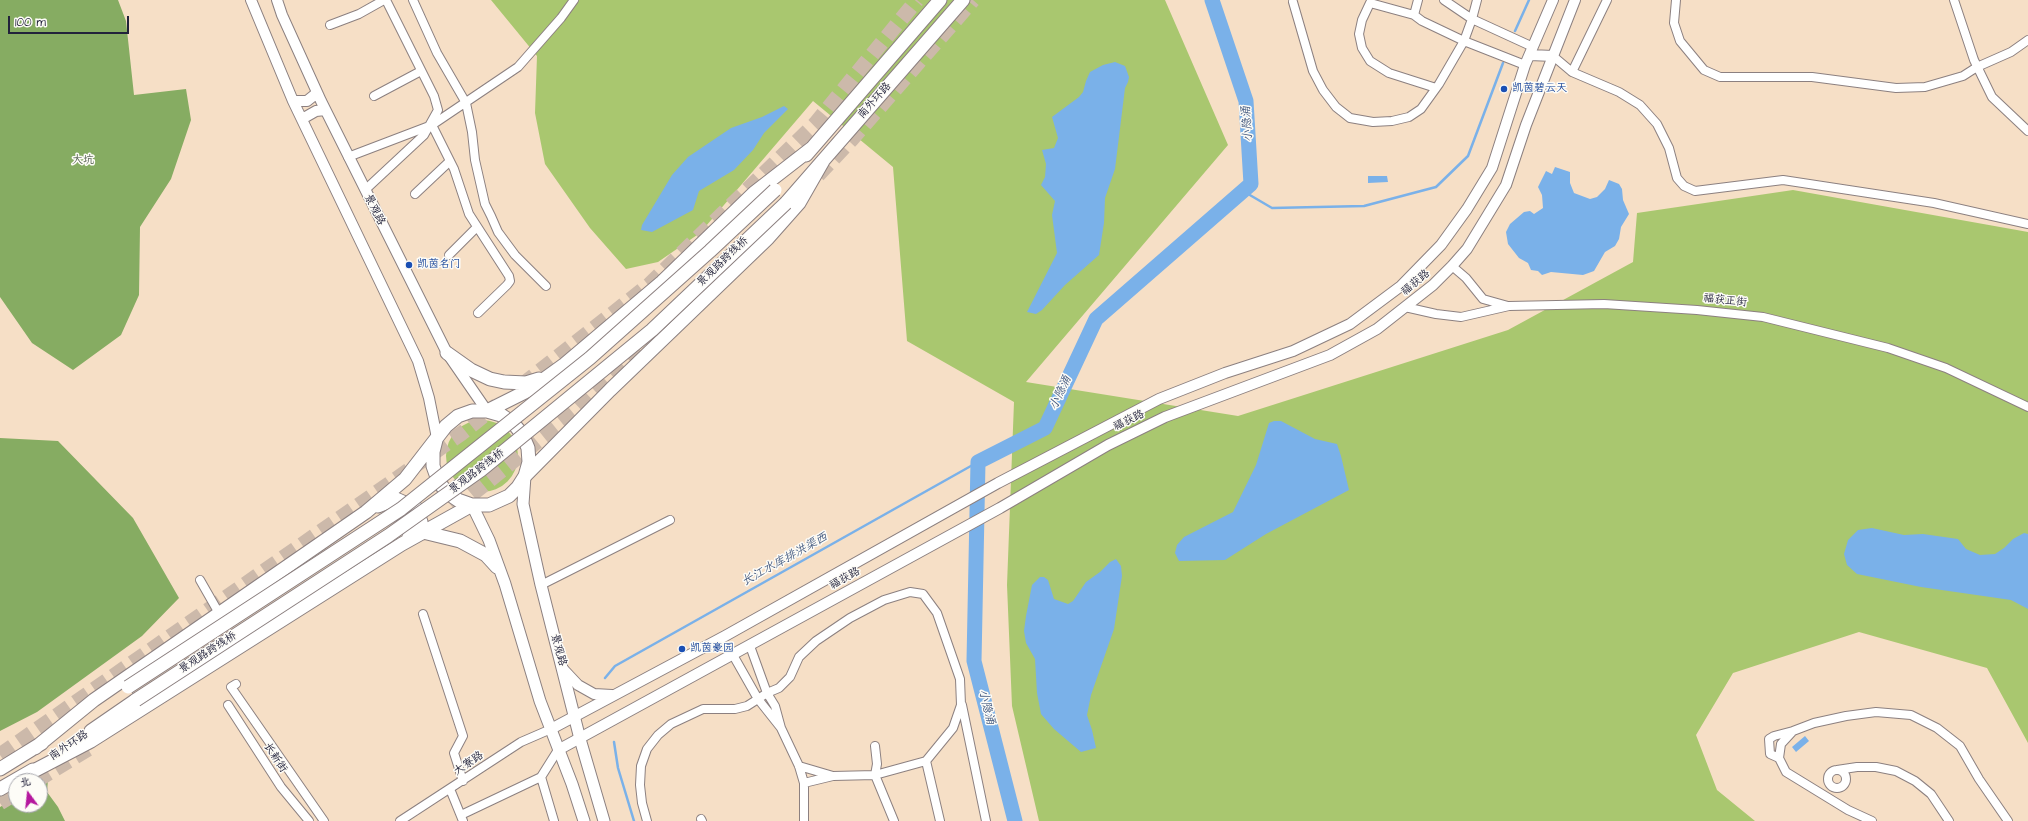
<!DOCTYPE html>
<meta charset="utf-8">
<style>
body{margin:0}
#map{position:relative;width:2028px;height:821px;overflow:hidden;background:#f6dfc6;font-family:"Architects Daughter","LXGW WenKai TC",sans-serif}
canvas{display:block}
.north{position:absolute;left:8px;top:773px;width:40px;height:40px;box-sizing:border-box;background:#fdfcf7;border:1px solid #a5a5ac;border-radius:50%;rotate:345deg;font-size:11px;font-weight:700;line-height:16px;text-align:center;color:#22223b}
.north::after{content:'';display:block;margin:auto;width:14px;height:18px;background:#b5179e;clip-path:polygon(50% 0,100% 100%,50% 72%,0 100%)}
.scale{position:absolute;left:8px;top:16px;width:121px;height:18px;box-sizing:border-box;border:2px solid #22223b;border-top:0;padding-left:5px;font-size:12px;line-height:14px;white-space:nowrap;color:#22223b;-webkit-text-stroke:3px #fdfcf7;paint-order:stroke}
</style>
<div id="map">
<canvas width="2028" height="821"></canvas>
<div class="north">北</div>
<div class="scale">100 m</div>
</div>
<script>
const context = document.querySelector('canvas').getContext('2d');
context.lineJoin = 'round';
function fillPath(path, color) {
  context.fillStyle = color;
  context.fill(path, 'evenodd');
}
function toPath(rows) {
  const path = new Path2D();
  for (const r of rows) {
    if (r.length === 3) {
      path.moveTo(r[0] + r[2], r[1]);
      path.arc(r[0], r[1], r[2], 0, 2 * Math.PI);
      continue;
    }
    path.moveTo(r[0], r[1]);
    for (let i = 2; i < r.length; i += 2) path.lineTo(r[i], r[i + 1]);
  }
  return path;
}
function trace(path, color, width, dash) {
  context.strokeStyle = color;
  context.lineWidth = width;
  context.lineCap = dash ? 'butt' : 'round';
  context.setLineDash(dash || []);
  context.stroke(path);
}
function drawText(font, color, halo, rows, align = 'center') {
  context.font = font + ' "Architects Daughter","LXGW WenKai TC",sans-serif';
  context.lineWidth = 3;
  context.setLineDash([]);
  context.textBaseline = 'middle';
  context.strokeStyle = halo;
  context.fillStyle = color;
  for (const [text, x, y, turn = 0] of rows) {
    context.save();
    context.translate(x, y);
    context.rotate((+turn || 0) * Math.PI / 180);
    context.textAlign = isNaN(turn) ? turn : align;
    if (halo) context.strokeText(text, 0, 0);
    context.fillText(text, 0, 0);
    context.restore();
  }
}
fillPath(toPath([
 [491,0,1165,0,1228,145,1026,382,1238,416,1508,330,1633,262,1637,213,1793,190,2028,232,2028,743,1987,668,1859,632,1733,673,1696,735,1717,790,1755,821,1039,821,1012,706,1007,585,1014,402,907,341,893,167,813,101,700,233,658,262,626,269,590,228,545,164,535,113,537,56],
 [482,456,36]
]), '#a9c76f');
fillPath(toPath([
 [0,0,118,0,126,21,134,95,186,89,191,120,171,179,140,227,139,295,121,335,73,370,32,343,0,297],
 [0,438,58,441,133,518,179,598,142,636,37,712,0,731],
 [48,779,47,792,58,807,65,821,0,821,0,807,16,798,16,805,40,805,40,784]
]), '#86ac62');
fillPath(toPath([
 [1115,62,1125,66,1129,77,1128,82,1125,88,1115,169,1105,198,1104,223,1099,255,1065,285,1042,310,1036,314,1027,312,1057,253,1052,215,1055,201,1041,185,1045,177,1046,164,1042,150,1054,148,1058,138,1052,117,1079,97,1083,92,1086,81,1090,72,1103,65],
 [784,106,788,109,764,133,753,150,734,170,699,191,693,210,652,232,641,230,642,225,672,175,688,157,731,128,762,117],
 [1555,167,1570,172,1570,183,1574,193,1590,199,1597,197,1605,189,1609,180,1619,184,1622,189,1623,200,1629,214,1621,227,1619,239,1615,246,1605,252,1594,271,1583,275,1551,272,1542,275,1538,271,1531,270,1528,263,1519,258,1508,244,1506,232,1510,224,1524,212,1530,211,1534,214,1543,208,1542,195,1538,187,1546,171,1552,174],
 [1368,176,1387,176,1388,182,1368,183],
 [1274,421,1281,421,1315,439,1337,444,1341,456,1349,490,1266,534,1225,560,1179,561,1175,553,1177,545,1184,537,1233,512,1256,465,1269,423],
 [1872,528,1904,535,1923,534,1958,539,1966,549,1980,555,1995,554,2004,548,2013,539,2024,533,2028,534,2028,609,2011,600,1921,587,1857,574,1847,565,1844,554,1848,540,1858,530],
 [1116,559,1121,566,1122,576,1114,629,1091,695,1087,715,1092,730,1096,748,1081,752,1054,729,1041,714,1037,693,1035,659,1026,643,1024,631,1026,616,1032,585,1040,577,1044,577,1048,580,1054,599,1068,604,1073,601,1086,582,1100,572,1110,562],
 [1805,736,1809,741,1796,752,1792,747]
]), '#7ab1e9');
trace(toPath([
 [1515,31,1529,0],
 [1243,191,1272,208,1364,206,1436,187,1468,156,1503,63],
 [605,678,615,666,978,462],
 [614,742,618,768,634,821]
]), '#7ab1e9', 2.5);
trace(toPath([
 [1015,821,974,661,978,462,1045,428,1096,319,1251,184,1246,101,1212,0]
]), '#7ab1e9', 15);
trace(toPath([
 [818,175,852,139,973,0],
 [522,385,650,284,815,124,917,0],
 [454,509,575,411,743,254,768,227],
 [0,755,462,433,497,405],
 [36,781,93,746],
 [0,803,16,793]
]), '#ccb9aa', 15, [15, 8]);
const minor = toPath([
 [413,0,437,53,466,103,472,132,475,160,485,204,491,216,498,232,515,255,546,286],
 [1418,0,1414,15,1422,21,1464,41,1472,19,1444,0],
 [1477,0,1472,19,1533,47],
 [1676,0,1674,23,1680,41,1704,70,1720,77,1812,77,1896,88,1925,87,1963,76,1977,67,2011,52,2028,40],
 [1954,0,1974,60,1992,97,2028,131],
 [1293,2,1313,71,1323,90,1336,107,1350,118,1373,122,1392,121,1409,117,1421,109,1439,84,1464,41,1525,65],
 [1414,15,1370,3,1362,20,1359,34,1362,48,1370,61,1389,73,1436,88],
 [330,25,359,14,384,0],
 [1553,56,1572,72,1619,92,1640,105,1657,124,1669,148,1677,178,1684,186,1695,191,1783,180,1934,203,2028,224],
 [1572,72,1607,0],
 [374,96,421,71],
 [432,125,454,169,469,214,509,276,510,281,507,285,478,313],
 [348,157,432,125,518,67,561,18,574,0],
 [365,190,424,135,438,110,434,96,386,0],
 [415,194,450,161],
 [449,255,477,227],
 [1452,266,1466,278,1483,299,1508,306],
 [1405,307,1436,314,1461,317,1509,306,1604,304,1697,310,1763,317,1888,348,1946,368,2028,407],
 [200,580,220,615],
 [541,585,670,520],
 [423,614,463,736,454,753,463,781],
 [733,655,758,699,767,693,750,646],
 [236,684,231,687,324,821],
 [228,705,281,787,309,821],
 [962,705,986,821],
 [781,728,775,706,767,693,779,688,790,677,799,657,816,641,850,618,884,600,910,592,923,594,937,613,960,679,961,705,953,728,926,761,875,775,833,776,799,766],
 [875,746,877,764,875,775,894,821],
 [1779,758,1770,754,1769,739,1774,736,1793,731],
 [926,761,940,821],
 [1837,779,9],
 [1837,770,1857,767,1876,767,1896,771,1915,781,1931,794,1949,821],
 [804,783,833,776],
 [450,789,463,821],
 [461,815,541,777],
 [701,819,702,821],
 [400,821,521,742,551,729],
 [554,821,541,777,558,750],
 [647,821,642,803,640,785,641,766,647,749,658,735,671,724,703,709,735,709,747,706,758,699,781,728,799,766,804,783,804,821],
 [1872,821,1848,810,1786,772,1779,758,1781,744,1793,731,1814,723,1846,716,1876,712,1911,715,1937,728,1960,746,1979,779,2008,821]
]);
const tertiary = toPath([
 [251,0,293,101,418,361,429,398,437,438],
 [277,0,282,15,321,101,447,353,487,411],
 [1530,55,1553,56],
 [293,101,307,101,317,93],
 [302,119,316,111,325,110],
 [562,668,578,685,594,694,612,695],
 [551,729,725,636,998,483,1159,399,1225,373,1293,351,1350,324,1401,286,1441,245,1467,209,1492,168,1525,65,1553,0],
 [558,750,1000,508,1108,445,1165,417,1330,355,1377,329,1433,285,1452,266,1467,249,1506,185,1526,125,1575,0]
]);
const secondary = toPath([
 [525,476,523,504,541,585,580,739,604,821],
 [472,505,489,540,505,584,540,701,572,784,584,821]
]);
const trunk = toPath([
 [806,155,940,0],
 [786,203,963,0],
 [447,353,471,370,490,379,504,382,526,383,539,379],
 [487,411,529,390,565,364,662,282,754,193,812,148],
 [436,440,433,452,433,466,438,480,446,492,458,500,472,505,489,505,509,496,518,487,525,476,610,390,768,238,799,203,823,161],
 [378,506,396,499,416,508,421,522,416,530,409,537],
 [423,532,460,541,486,555,497,567],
 [91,731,136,700],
 [35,748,94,700,366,512,405,479,446,426,458,416,472,411,487,411,501,415,513,423,522,434,528,448,529,462,525,476],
 [0,769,42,743],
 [26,775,91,741,402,544,472,505],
 [0,789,33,770]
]);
trace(minor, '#8c8080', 10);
trace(tertiary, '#8c8080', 12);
trace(secondary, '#8c8080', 13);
trace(trunk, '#8c8080', 15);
trace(minor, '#fff', 8);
trace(tertiary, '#fff', 10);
trace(secondary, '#fff', 11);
trace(trunk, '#fff', 13);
const trunkBridge = toPath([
 [128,687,401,509,590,358,710,251,775,190],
 [136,700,388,536,481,470,652,330,786,203]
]);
trace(trunkBridge, '#8c8080', 15, []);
trace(trunkBridge, '#fff', 13);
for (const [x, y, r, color] of [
 [1504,89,4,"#1a4fb4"],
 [409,265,4,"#1a4fb4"],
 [682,649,4,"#1a4fb4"]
]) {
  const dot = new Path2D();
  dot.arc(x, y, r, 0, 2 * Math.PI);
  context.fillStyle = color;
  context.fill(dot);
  trace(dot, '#fdfcf7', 1.5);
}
drawText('11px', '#164399', '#fdfcf7', [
 ["凯茵碧云天",1512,89],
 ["凯茵名门",417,265],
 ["凯茵豪园",690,649]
], 'left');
drawText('11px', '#22223b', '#fdfcf7', [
 ["南外环路",875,101,-49],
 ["景观路",374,210,63],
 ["景观路跨线桥",723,262,-44],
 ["福获路",1416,283,-40],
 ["福获正街",1725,301,6],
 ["福获路",1129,421,-26],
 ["景观路跨线桥",477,472,-37],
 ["福获路",845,579,-29],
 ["景观路",558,650,75],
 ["景观路跨线桥",208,653,-33],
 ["南外环路",69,746,-34],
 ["长新街",275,758,57],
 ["大寮路",469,764,-34]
]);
drawText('11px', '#515c4d', '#fdfcf7', [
 ["大坑",83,161]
]);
drawText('italic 12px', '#455b81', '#fdfcf7', [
 ["小隐涌",1248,124,-94],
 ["小隐涌",1061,393,-65],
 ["长江水库排洪渠西",785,560,-29],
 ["小隐涌",986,707,76]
]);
</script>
